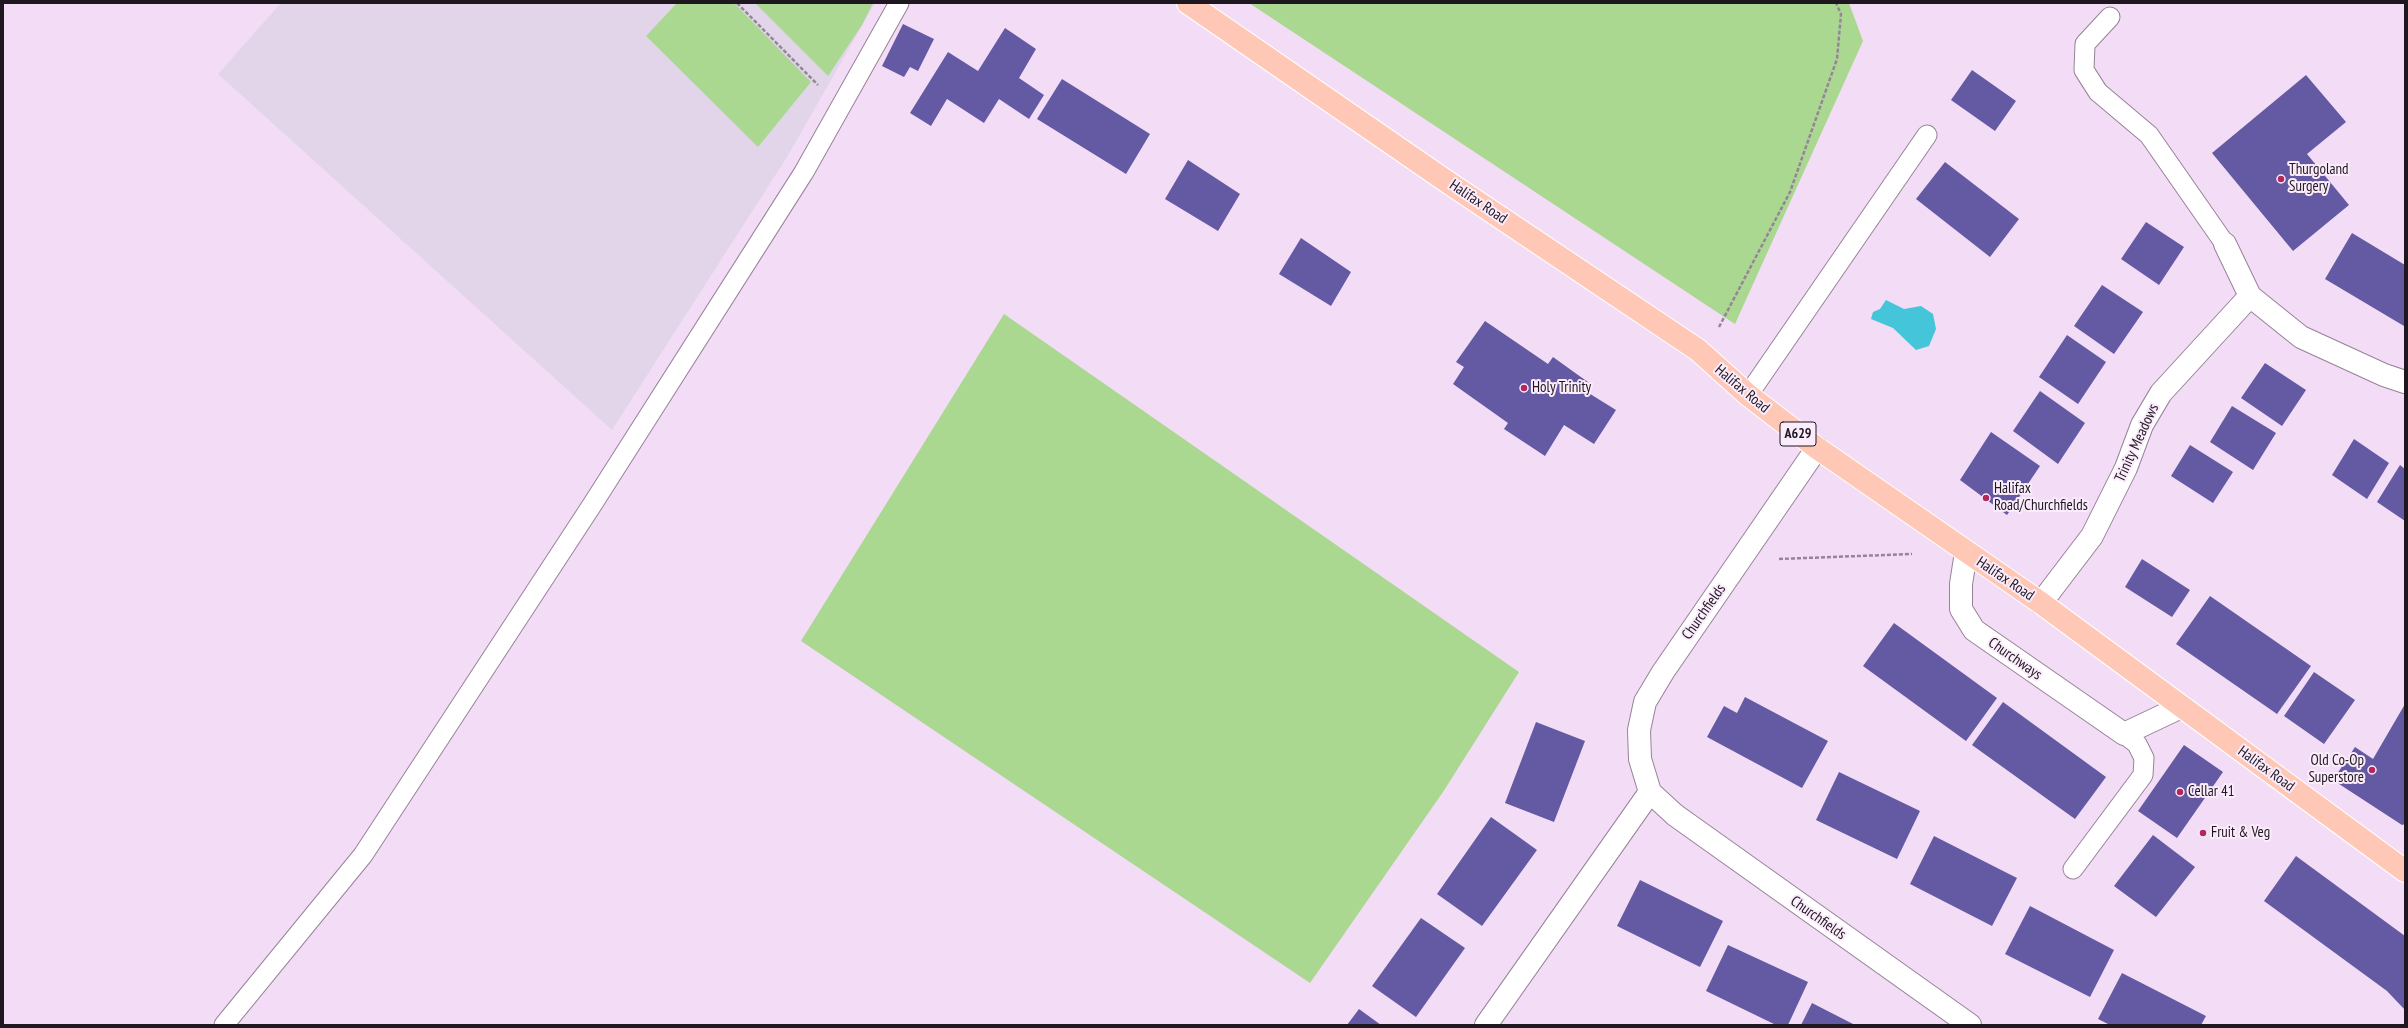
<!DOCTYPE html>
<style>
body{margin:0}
#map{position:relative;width:2408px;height:1028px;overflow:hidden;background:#f3dcf5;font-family:"PT Sans Narrow",sans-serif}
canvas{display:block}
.frame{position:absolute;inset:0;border:4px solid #1f1720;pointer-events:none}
</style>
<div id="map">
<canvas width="2408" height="1028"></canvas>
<div class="frame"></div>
</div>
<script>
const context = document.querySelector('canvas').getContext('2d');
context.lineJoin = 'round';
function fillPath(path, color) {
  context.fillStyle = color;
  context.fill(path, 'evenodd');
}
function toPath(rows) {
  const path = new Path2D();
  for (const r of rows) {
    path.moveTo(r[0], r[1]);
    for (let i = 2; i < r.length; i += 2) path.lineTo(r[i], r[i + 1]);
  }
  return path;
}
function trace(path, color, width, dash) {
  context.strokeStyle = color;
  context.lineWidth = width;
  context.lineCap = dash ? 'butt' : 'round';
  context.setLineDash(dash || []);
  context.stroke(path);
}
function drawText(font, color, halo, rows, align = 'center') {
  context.font = font + ' "PT Sans Narrow",sans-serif';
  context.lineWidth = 4;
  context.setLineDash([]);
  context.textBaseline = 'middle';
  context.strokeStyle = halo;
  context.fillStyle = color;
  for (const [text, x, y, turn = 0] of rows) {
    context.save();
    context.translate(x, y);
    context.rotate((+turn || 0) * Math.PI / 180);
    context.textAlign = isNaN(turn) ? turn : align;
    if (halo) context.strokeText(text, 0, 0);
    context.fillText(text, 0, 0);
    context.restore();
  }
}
fillPath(toPath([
 [281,3,875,3,787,157,612,430,218,74]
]), '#e2d5e9');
fillPath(toPath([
 [677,3,734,3,811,82,758,147,646,36],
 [755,3,873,3,862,25,828,76],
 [1249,3,1849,3,1863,41,1735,324],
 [1004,314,1519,672,1443,792,1310,983,801,641]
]), '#aad891');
fillPath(toPath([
 [1886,300,1904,309,1921,306,1933,314,1936,329,1929,346,1916,350,1893,328,1871,319,1873,312,1880,309]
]), '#44c5d9');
fillPath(toPath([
 [903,24,934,39,918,71,910,67,904,77,882,66],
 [1005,28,1036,49,1019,78,1044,95,1029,119,999,99,984,123,947,99,931,126,910,113,948,52,978,71],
 [1972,70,2016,101,1995,131,1951,100],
 [2306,75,2346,122,2307,154,2349,205,2293,251,2212,153],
 [1062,79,1150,134,1126,174,1037,119],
 [1188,160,1240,194,1218,231,1165,199],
 [1945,162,2019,219,1990,257,1916,199],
 [2146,222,2184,247,2159,285,2121,259],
 [2352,233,2405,265,2404,326,2325,279],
 [1301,238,1351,272,1331,306,1279,274],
 [2102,285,2143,312,2114,354,2074,326],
 [1485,321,1548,364,1553,357,1592,385,1587,392,1616,410,1594,444,1564,425,1545,456,1504,429,1508,423,1453,384,1464,367,1456,362],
 [2067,335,2106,362,2078,404,2039,377],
 [2265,363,2306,390,2282,426,2241,398],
 [2040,391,2085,423,2058,464,2013,431],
 [2232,406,2276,433,2253,470,2210,442],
 [1991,432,2040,466,2007,515,1960,480],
 [2354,439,2389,463,2367,499,2332,475],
 [2190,445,2233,472,2213,503,2171,476],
 [2400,465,2405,469,2405,521,2377,502],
 [2142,559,2190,590,2172,617,2125,587],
 [2210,596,2311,666,2277,714,2176,644],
 [1894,623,1997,698,1966,741,1863,666],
 [2314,672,2355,700,2324,744,2284,716],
 [1745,697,1828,741,1802,788,1707,737,1724,706,1737,713],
 [2003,702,2106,777,2075,819,1972,745],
 [2405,704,2405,824,2402,825,2333,780,2355,747,2373,759],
 [1536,722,1585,741,1554,822,1505,803],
 [2184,745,2223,772,2177,838,2138,811],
 [1839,772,1920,811,1897,859,1816,820],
 [1491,817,1537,850,1482,926,1437,894],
 [2153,835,2195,867,2156,917,2114,886],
 [1934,836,2017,878,1992,926,1910,884],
 [2296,856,2405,936,2405,1010,2387,991,2264,901],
 [1640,880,1723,921,1700,967,1617,926],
 [2030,906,2114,950,2090,997,2005,954],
 [1421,918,1465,948,1416,1017,1372,986],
 [1728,945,1808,982,1788,1025,1776,1025,1706,991],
 [2122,973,2206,1016,2201,1025,2110,1025,2098,1019],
 [1812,1003,1855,1025,1801,1025],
 [1359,1009,1381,1025,1347,1025]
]), '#645aa3');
const lane = toPath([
 [2110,17,2085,44,2084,70,2098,92,2149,135,2225,244],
 [1748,395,1927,135],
 [2073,869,2143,775,2144,758,2137,744,2124,734],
 [224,1025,363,855,592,505,804,172,899,3]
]);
const street = toPath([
 [2225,244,2250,296,2301,337,2384,375,2405,382],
 [1817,448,1663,672,1645,702,1639,730,1640,759,1650,792,1675,815,1970,1025],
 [1966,552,1961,584,1961,609,1974,630,2124,734,2181,707],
 [2041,603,2092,536,2126,468,2142,425,2161,393,2250,296],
 [1486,1025,1650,792]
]);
const highway = toPath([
 [1188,3,1446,181,1698,350,1748,395,1817,448,2041,603,2405,871]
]);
trace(lane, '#978299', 21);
trace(street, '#978299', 24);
trace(highway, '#fff', 24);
trace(toPath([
 [737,3,818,85],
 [1719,327,1790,192,1837,59,1841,14,1836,3],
 [1779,559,1912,554]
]), '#958597', 2.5, [4, 2]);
trace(lane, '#fff', 19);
trace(street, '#fff', 22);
trace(highway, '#ffc8b6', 22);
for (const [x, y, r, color] of [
 [2281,179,4,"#b3275f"],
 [1524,388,4,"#b3275f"],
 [1986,498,4,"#b3275f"],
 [2372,770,4,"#b3275f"],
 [2180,792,4,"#b3275f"],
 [2203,833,4,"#b3275f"]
]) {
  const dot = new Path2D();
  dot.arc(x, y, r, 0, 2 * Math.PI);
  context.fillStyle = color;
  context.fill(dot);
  trace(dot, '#fbecfc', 1.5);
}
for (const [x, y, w] of [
 [1798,434,36]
]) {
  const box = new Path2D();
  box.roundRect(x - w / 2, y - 12, w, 24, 3);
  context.fillStyle = '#fbecfc';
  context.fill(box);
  trace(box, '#1f1720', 1);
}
drawText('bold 14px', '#1f1720', null, [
 ["A629",1798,434]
]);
drawText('15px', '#1f1720', '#fbecfc', [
 ["Thurgoland",2289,170],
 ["Surgery",2289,187],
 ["Holy Trinity",1532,388],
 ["Halifax",1994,489],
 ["Road/Churchfields",1994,506],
 ["Old Co-Op",2364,761,"right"],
 ["Superstore",2364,778,"right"],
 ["Cellar 41",2188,792],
 ["Fruit & Veg",2211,833]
], 'left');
drawText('15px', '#1f1720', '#fbecfc', [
 ["Halifax Road",1478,202,34],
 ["Halifax Road",1742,389,40],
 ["Trinity Meadows",2137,443,-65],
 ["Halifax Road",2005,579,34],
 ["Churchfields",1704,612,-55],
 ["Churchways",2015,659,35],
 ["Halifax Road",2266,769,36],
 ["Churchfields",1818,918,35]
]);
</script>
